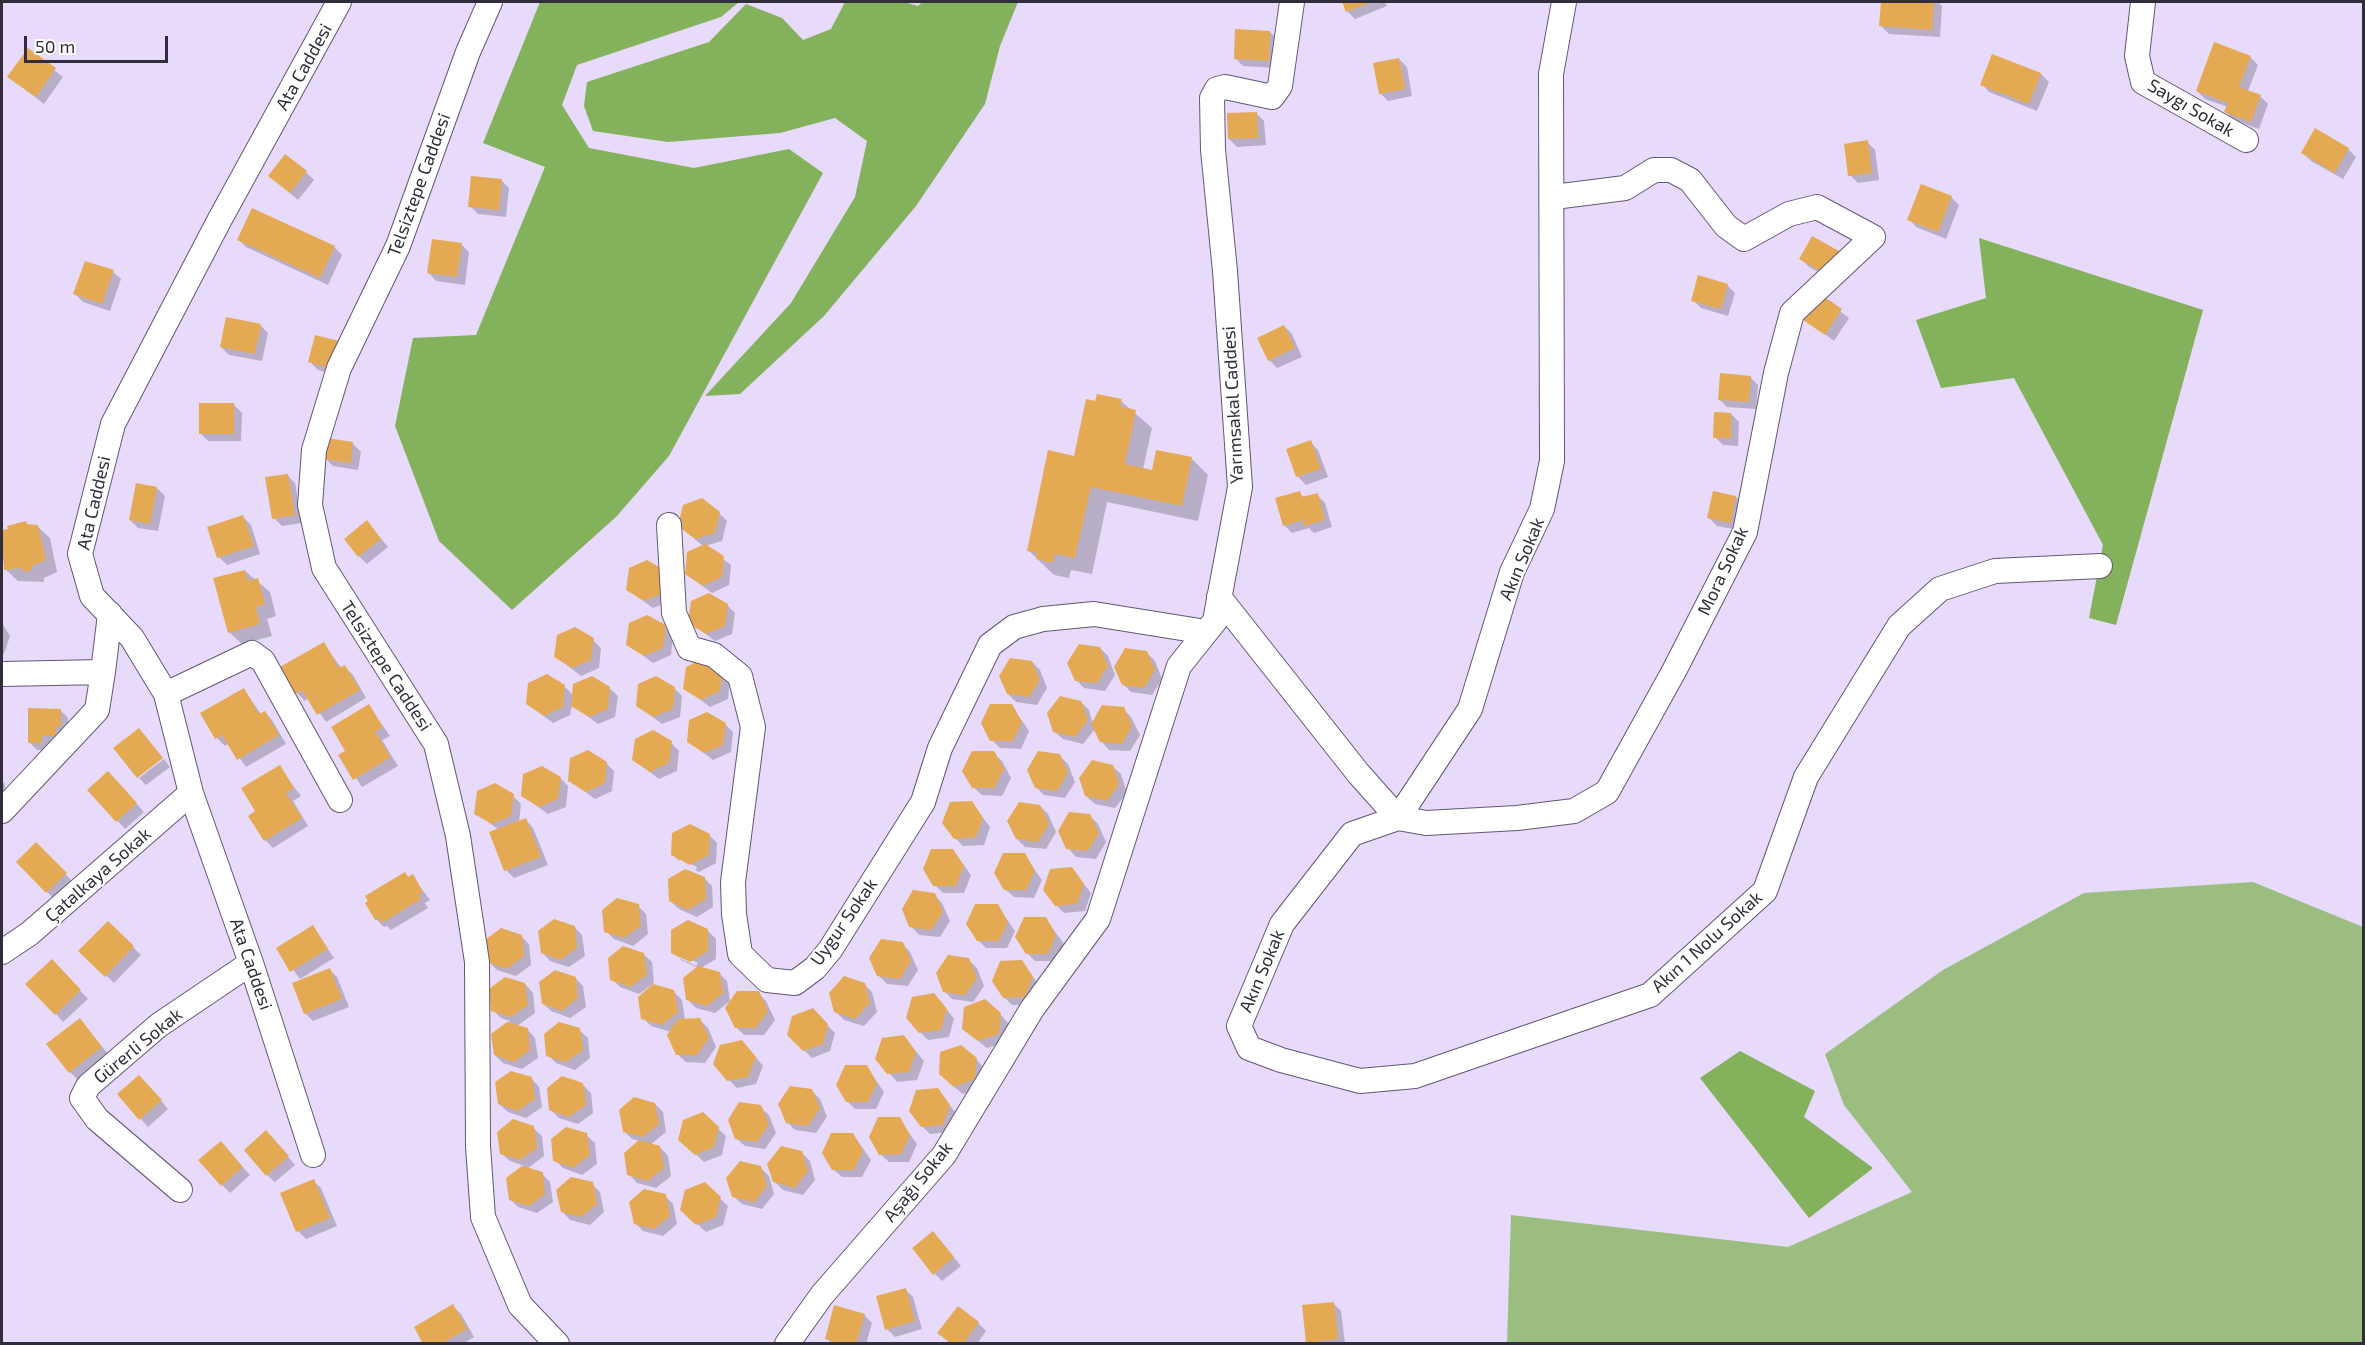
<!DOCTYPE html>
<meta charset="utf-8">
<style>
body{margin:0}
#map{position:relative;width:2365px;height:1345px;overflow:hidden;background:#e7dafb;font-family:"Exo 2",sans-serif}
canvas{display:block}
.frame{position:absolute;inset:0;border:3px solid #322d3a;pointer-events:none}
.scale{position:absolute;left:24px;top:36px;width:144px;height:27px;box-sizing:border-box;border:3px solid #322d3a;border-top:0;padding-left:8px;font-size:18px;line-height:21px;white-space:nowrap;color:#322d3a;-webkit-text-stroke:4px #fff;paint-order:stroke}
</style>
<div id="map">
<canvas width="2365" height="1345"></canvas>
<div class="frame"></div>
<div class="scale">50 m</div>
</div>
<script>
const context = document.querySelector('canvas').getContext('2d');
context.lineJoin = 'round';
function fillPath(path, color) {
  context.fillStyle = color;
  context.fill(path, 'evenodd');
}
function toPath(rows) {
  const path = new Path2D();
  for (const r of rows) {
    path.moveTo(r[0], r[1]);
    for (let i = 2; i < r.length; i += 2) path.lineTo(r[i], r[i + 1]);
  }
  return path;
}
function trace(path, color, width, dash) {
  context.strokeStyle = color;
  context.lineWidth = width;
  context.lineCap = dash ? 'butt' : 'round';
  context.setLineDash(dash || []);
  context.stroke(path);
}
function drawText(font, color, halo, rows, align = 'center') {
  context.font = font + ' "Exo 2",sans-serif';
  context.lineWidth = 4.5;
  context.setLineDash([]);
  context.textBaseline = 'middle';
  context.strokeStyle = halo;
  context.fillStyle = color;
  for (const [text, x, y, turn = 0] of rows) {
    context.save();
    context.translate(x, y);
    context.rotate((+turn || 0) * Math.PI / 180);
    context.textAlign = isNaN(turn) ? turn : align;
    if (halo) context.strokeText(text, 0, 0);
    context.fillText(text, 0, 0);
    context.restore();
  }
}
fillPath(toPath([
 [2253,882,2363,927,2363,1343,1507,1343,1511,1215,1788,1247,1912,1192,1844,1105,1825,1054,1943,970,2084,893]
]), '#9bbd80');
fillPath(toPath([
 [540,2,739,2,721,17,577,65,562,105,589,148,694,168,789,149,823,173,669,456,616,517,512,610,439,541,395,426,413,338,476,335,545,167,483,143],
 [845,2,904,2,918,6,922,2,1018,2,1000,46,985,104,916,206,824,316,740,394,705,396,791,303,855,197,867,141,835,118,780,133,668,142,593,131,584,106,587,82,709,42,746,4,782,18,803,40,831,29],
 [1979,238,2203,310,2116,625,2089,618,2103,545,2014,378,1941,388,1916,320,1986,298],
 [1740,1051,1815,1091,1804,1117,1873,1168,1809,1218,1700,1078]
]), '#84b15c');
fillPath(toPath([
 [1344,2,1385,2,1387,6,1355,19,1347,11],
 [1883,2,1938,2,1942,6,1940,37,1889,34,1881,26],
 [1270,32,1278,40,1276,68,1243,66,1235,58],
 [28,50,63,77,44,104,9,77],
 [2250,57,2258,65,2248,91,2260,96,2268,104,2259,129,2234,120,2226,112,2228,107,2205,99,2197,91],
 [1399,59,1407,67,1412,96,1388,101,1380,93],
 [2041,74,2049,82,2037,111,1989,92,1982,84],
 [1256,113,1264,121,1266,145,1237,147,1229,139],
 [1867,142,1875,150,1879,180,1858,183,1850,175],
 [2348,149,2356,157,2343,179,2311,161,2303,153],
 [306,172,314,180,298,200,270,176],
 [501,180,509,188,506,217,478,214,470,206],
 [1951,197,1959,205,1946,239,1916,227,1909,219],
 [239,240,334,247,342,255,328,285,246,247],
 [461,244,469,252,465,285,436,281,429,273],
 [1838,252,1846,260,1835,281,1809,267,1801,259],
 [113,272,121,279,110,311,83,302,75,294],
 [1727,285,1735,293,1728,316,1701,308,1693,300],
 [1820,296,1849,318,1834,341,1805,319],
 [260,325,268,333,262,361,229,355,221,347],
 [1284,326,1292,334,1302,357,1277,368,1269,360,1259,338],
 [316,337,340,376,318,370,310,362],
 [1750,377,1758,385,1756,409,1727,407,1719,399],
 [1121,401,1152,428,1143,469,1153,472,1192,459,1208,475,1198,521,1107,502,1092,574,1071,570,1069,578,1054,575,1028,550,1075,458],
 [234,405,242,413,241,441,208,441,200,433],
 [1731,414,1739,422,1738,446,1723,445,1715,437],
 [1310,442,1318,450,1328,477,1306,485,1298,477,1288,450],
 [353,444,361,452,358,470,333,466,325,458],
 [287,475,295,483,302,523,282,526,274,518],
 [157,488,165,496,158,531,138,528,130,520],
 [1299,493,1305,498,1317,495,1325,503,1332,527,1314,533,1309,528,1292,533,1284,525],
 [1736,497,1744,505,1739,530,1717,526,1709,518],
 [719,513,727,521,722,541,705,546,731,565,729,585,712,593,686,574,704,547,680,526],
 [243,517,251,525,260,554,227,565,219,557],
 [367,522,388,547,367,564,359,556],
 [29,526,37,526,50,538,57,572,44,578,44,582,18,581,5,569,2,552,2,532],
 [647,562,671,601,653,608,628,590],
 [245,571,270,592,276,616,267,619,272,636,242,644,229,632],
 [727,605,735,613,732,634,715,641,690,622],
 [2,623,10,636,4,654,2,653],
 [665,627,673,635,671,655,653,663,628,644],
 [593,640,601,648,599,668,581,676,556,657],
 [324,644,342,669,345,667,353,675,366,698,326,722,309,698,305,701,297,693],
 [1100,648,1108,656,1115,675,1105,691,1084,688,1076,680],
 [1146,652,1155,661,1162,679,1152,695,1131,692,1123,684],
 [1032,662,1040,670,1047,688,1037,705,1016,702,1008,694],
 [722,671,730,679,728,699,710,707,685,688],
 [565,687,574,696,609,688,618,696,615,717,598,724,572,705,570,715,553,723,528,704],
 [674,688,682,696,680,717,662,724,637,705],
 [244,690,261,714,265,712,272,720,286,744,246,767,229,743,225,746,217,738,202,713],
 [1081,702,1089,710,1093,724,1123,709,1131,717,1140,735,1130,751,1109,750,1101,741,1095,729,1083,744,1063,739,1054,731],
 [369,706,390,736,382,740,398,766,362,787,340,755,347,751],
 [1012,706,1029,731,1021,749,1000,748,992,740],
 [60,710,68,718,68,734,63,743,49,743,49,750,37,750,29,742],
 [725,724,733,732,731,752,713,760,688,741],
 [671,743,679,751,677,771,659,779,634,760],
 [993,753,1002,761,1011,778,1002,796,982,795,973,787],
 [1060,756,1068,764,1075,782,1065,798,1044,795,1036,787],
 [164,759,170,767,146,785,139,778],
 [606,763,614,771,612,791,595,799,569,780],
 [1112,766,1121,774,1127,793,1115,808,1095,804,1086,796],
 [279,767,301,796,293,801,308,826,273,848,265,840,257,812],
 [560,778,568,786,566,807,548,814,523,796],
 [2,781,5,784,4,801,2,801],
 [116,781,144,812,125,829,89,790],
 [513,796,521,804,519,822,526,820,533,828,548,865,514,878,506,870,499,830,476,813],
 [971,802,990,827,984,845,963,846,955,838],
 [1040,806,1048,814,1056,832,1046,849,1025,847,1017,839],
 [1090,816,1098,824,1106,842,1096,859,1076,857,1068,848],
 [709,835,717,843,716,863,699,872,679,861,696,870,697,867,679,858,679,861,673,855],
 [36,844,73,882,55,900,18,862],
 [953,850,971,875,964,893,943,893,935,885],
 [1024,855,1042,880,1034,898,1014,897,1005,889],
 [1072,869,1091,893,1085,911,1064,913,1056,905],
 [412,876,430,900,425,903,428,908,391,930,387,926,384,927,376,919],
 [704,878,712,886,713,907,697,917,679,909,670,901],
 [934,895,942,903,950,921,940,937,919,935,911,926],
 [997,905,1015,931,1007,948,986,948,978,940],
 [638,906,646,914,648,934,633,946,614,939,606,931],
 [1045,918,1064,944,1056,961,1035,961,1027,953],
 [108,923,141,955,114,983,81,951],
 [313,927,334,958,300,979,278,949],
 [574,927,582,935,585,956,569,967,550,961,542,952],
 [708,931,716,939,716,959,701,968,719,973,727,981,730,1001,715,1013,696,1008,688,1000,698,968,681,960,673,952],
 [679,954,698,963,696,966,679,958],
 [521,936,529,944,531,965,516,976,497,970,489,962],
 [902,944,910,952,918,970,908,986,887,984,879,976],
 [643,954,652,962,654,983,639,994,620,987,612,979],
 [969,960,977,968,984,986,973,1002,952,999,944,991],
 [52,961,88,999,63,1022,56,1014],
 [1021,961,1040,986,1033,1004,1012,1005,1004,997],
 [329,969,337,977,349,1007,313,1021,305,1013],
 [575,978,583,986,586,1007,570,1018,551,1011,543,1003],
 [525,984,533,993,535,1013,517,1026,527,1029,535,1038,538,1058,522,1069,503,1063,495,1055,493,1034,510,1021,501,1018,493,1010],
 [864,984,872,992,877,1012,864,1026,844,1020,835,1011],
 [651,985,674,992,682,1000,685,1020,700,1020,708,1028,716,1047,705,1063,686,1062,677,1054,671,1032,651,1026,643,1018],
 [758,993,766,1001,775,1020,764,1035,744,1035,736,1027],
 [942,1003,954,1019,949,1037,928,1040,920,1032],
 [812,1010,835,1033,830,1051,812,1058,789,1035],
 [1000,1014,1008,1023,1006,1042,987,1048,972,1036],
 [80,1020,109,1055,78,1080,70,1072],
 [579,1030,588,1038,590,1058,575,1070,556,1063,548,1055],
 [904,1037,924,1061,917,1080,897,1082,889,1073],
 [750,1050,763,1066,756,1084,737,1088,729,1080],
 [976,1059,984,1068,982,1087,963,1094,948,1082],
 [866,1066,884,1092,876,1109,855,1109,847,1101],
 [531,1078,539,1087,542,1107,526,1118,508,1112,499,1104],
 [147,1084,168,1109,148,1127,119,1094],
 [582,1084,591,1093,593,1113,578,1124,559,1118,551,1110],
 [811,1090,820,1099,827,1117,816,1133,795,1130,787,1122],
 [937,1090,957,1114,951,1132,930,1134,922,1126],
 [655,1104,663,1112,666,1132,650,1145,660,1147,668,1156,671,1176,656,1188,637,1183,629,1174,640,1141,632,1139,624,1131],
 [760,1107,769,1115,776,1133,765,1149,745,1146,736,1138],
 [702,1114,726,1136,722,1155,704,1162,688,1147],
 [899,1119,917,1144,909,1162,889,1162,880,1154],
 [533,1128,542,1136,544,1156,527,1169,542,1174,550,1182,553,1202,537,1213,518,1207,510,1199,508,1178,524,1166,510,1161,501,1153],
 [853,1134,871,1160,862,1177,842,1177,833,1169],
 [586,1135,595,1143,597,1164,582,1175,563,1168,555,1160],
 [274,1140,295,1165,275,1182,267,1175],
 [228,1151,250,1175,230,1193,222,1185],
 [802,1153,810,1161,815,1180,803,1195,783,1190,775,1182],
 [760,1167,769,1176,774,1194,762,1209,742,1204,733,1196],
 [313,1181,321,1188,337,1226,306,1239,298,1231],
 [592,1184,600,1192,604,1212,590,1225,570,1220,562,1211],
 [704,1184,728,1206,723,1225,706,1232,690,1217],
 [665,1196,673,1204,677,1224,663,1236,643,1231,635,1223],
 [940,1241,961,1266,942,1281,935,1274],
 [905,1289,913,1297,922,1329,895,1337,887,1329],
 [1333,1303,1341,1311,1345,1344,1309,1344],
 [453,1306,461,1314,474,1337,463,1344,425,1344],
 [864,1315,872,1323,866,1344,832,1344,827,1338],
 [978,1323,986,1331,977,1344,951,1344,939,1333]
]), '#0003');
fillPath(toPath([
 [1342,2,1372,2,1346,12],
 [1881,2,1934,2,1932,30,1879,26],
 [1235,29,1270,31,1269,61,1234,59],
 [2214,42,2251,56,2239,87,2261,95,2251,122,2224,112,2228,103,2196,91],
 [28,48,56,68,36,97,7,77],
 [1992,54,2041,73,2029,104,1980,85],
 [1399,58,1405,89,1379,94,1373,63],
 [1257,112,1258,138,1228,139,1227,113],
 [2315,128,2349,148,2335,173,2301,153],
 [1868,140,1872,173,1848,176,1844,144],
 [285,154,307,171,290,193,268,176],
 [471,176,502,179,499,210,468,207],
 [1921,184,1952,196,1938,232,1907,220],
 [252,208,335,246,320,278,237,240],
 [1812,236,1839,251,1826,274,1799,259],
 [432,239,462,243,457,277,427,273],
 [85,261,114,270,102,304,73,294],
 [1698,275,1728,284,1721,309,1691,301],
 [1820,294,1842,309,1825,335,1803,320],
 [226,317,261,324,255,354,220,347],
 [1284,325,1295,348,1268,361,1257,338],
 [315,335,339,341,332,369,308,362],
 [1720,373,1751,376,1749,402,1718,400],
 [1097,394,1122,399,1120,406,1136,410,1125,464,1152,470,1156,450,1192,457,1182,506,1091,487,1075,558,1055,554,1053,563,1036,559,1037,553,1027,551,1048,450,1074,456,1086,399,1095,401],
 [199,403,234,403,234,434,199,434],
 [1714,412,1731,413,1731,438,1713,438],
 [327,438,353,442,351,463,323,459],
 [1311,440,1321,469,1296,477,1286,449],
 [288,474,295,515,272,519,265,477],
 [136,483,157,487,150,524,129,520],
 [1300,491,1302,497,1318,493,1325,520,1304,526,1303,520,1283,526,1275,498],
 [1713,491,1736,496,1731,523,1707,518],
 [702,498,720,512,715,533,695,539,678,526,683,505],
 [243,515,254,546,217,558,207,527],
 [367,520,381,539,358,557,344,539],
 [26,521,27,524,38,525,46,560,32,566,33,570,23,572,22,568,4,570,2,530,8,529,7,526],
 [705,544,724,556,722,577,703,586,685,574,687,552],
 [647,560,666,571,663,593,644,601,626,590,629,568],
 [245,570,248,581,258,578,265,604,256,607,260,624,228,633,213,578],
 [709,593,728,604,725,626,706,634,688,623,691,601],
 [647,615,666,625,663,648,644,656,626,645,629,623],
 [575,627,594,638,591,660,572,668,554,657,557,635],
 [324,642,339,668,345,665,360,690,317,715,302,690,296,694,280,667],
 [1079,644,1100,647,1108,666,1097,683,1075,681,1067,663],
 [1125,648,1147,651,1155,670,1144,688,1122,685,1114,667],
 [704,658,723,669,720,691,701,700,683,689,686,667],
 [1010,658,1032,661,1040,680,1029,697,1007,694,999,676],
 [547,674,565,685,563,707,544,716,526,704,528,683],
 [592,676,610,687,608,709,589,717,571,706,573,684],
 [656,676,675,687,673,709,653,717,636,706,638,684],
 [244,688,259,714,265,711,279,735,237,760,222,735,215,739,200,713],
 [1060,696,1081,701,1088,720,1075,737,1053,732,1047,713],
 [369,704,383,727,375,732,391,757,353,780,338,755,345,751,331,727],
 [990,704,1012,704,1022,722,1013,741,990,741,981,723],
 [1102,705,1124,707,1132,726,1122,744,1100,742,1091,724],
 [28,708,61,709,61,727,56,727,56,736,42,736,42,743,28,743],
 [707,712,726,723,723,745,704,753,687,742,689,720],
 [139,728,163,758,137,778,113,748],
 [653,730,672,741,669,763,650,772,632,760,635,739],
 [588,750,607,762,605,783,586,792,568,781,570,758],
 [972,751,994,751,1004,769,994,788,972,788,962,771],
 [1038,751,1060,754,1068,773,1057,791,1035,788,1027,770],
 [1092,760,1113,765,1119,784,1107,801,1085,796,1079,778],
 [280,765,294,788,286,793,302,818,264,841,248,816,255,811,241,788],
 [542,766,561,777,558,799,539,807,521,796,523,774],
 [108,771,137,803,116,822,87,790],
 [495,783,514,794,511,816,492,824,474,814,477,791],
 [972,801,983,818,976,837,954,839,942,823,950,802],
 [1019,802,1040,805,1049,824,1038,842,1016,839,1007,821],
 [1069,812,1090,814,1099,833,1088,851,1066,849,1058,831],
 [526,818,541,857,504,871,489,832],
 [690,824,710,834,709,855,690,865,671,855,672,833],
 [36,842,67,873,46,893,16,862],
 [931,849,953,849,964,866,956,886,933,886,923,869],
 [1003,853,1025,853,1035,871,1026,890,1004,890,994,873],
 [1072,867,1084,884,1077,904,1055,906,1043,890,1050,869],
 [685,869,705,877,706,899,688,910,669,901,668,879],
 [405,872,408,877,413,874,423,892,418,895,421,899,382,923,379,918,375,920,365,903,368,901,365,896],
 [913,890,935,893,943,912,931,930,909,927,902,909],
 [617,898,639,904,641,926,624,938,604,932,602,910],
 [975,904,998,904,1008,922,999,941,977,941,966,924],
 [1024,917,1046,917,1056,935,1048,954,1026,954,1015,937],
 [554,919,575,926,577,948,561,960,541,953,538,931],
 [688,920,708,929,708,951,690,962,671,953,671,930],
 [108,921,134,946,105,977,78,951],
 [313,925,328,949,290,972,276,948],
 [501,928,522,935,524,956,507,969,487,962,485,940],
 [881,939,903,942,911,961,900,979,877,976,869,958],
 [623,946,644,953,647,975,630,987,610,980,608,958],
 [948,955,969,958,977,978,965,995,943,992,936,973],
 [52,959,81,990,55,1015,25,984],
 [1022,960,1033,977,1025,997,1003,998,992,981,1000,961],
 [698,966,720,972,723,993,707,1006,686,1000,683,978],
 [330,968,342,999,304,1014,292,983],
 [555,970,576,977,578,998,562,1011,542,1004,539,982],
 [844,976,865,983,870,1003,855,1019,834,1012,829,993],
 [505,977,525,983,528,1005,511,1017,491,1011,489,989],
 [653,984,674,990,678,1012,662,1025,641,1019,638,997],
 [737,991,759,991,768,1011,756,1028,735,1028,725,1008],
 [934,993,947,1009,941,1030,919,1033,906,1018,912,997],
 [985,999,1001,1013,999,1034,978,1041,962,1029,964,1007],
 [813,1008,828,1024,823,1044,803,1051,787,1035,792,1016],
 [80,1018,102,1047,69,1073,46,1044],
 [700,1018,709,1038,697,1055,676,1055,667,1035,678,1019],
 [507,1022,528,1028,530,1050,514,1062,494,1055,491,1034],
 [559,1022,580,1028,583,1050,566,1062,546,1056,544,1034],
 [904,1035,916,1052,909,1072,887,1074,875,1059,882,1038],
 [742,1040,756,1057,748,1077,727,1081,713,1064,720,1045],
 [961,1045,977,1058,975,1079,954,1087,939,1074,940,1052],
 [845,1065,867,1065,877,1083,868,1102,846,1102,836,1085],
 [511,1071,532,1077,535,1099,518,1111,498,1104,495,1082],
 [139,1075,162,1100,139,1120,117,1094],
 [562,1076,583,1083,586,1105,569,1117,549,1110,547,1088],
 [790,1086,812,1089,820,1108,808,1126,786,1123,778,1104],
 [938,1088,950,1105,943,1125,921,1127,909,1111,916,1090],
 [634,1097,655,1103,659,1124,643,1137,623,1132,619,1110],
 [739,1102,761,1105,769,1124,757,1142,735,1139,728,1120],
 [703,1112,719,1127,714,1147,695,1155,678,1140,683,1120],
 [878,1117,900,1117,910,1135,901,1154,879,1155,869,1137],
 [513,1119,534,1126,537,1148,520,1160,500,1154,497,1132],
 [566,1127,587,1133,590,1155,573,1168,553,1161,551,1139],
 [266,1130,289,1156,266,1176,244,1150],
 [831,1133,853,1133,863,1151,854,1170,832,1170,822,1153],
 [639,1140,660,1146,664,1168,648,1181,627,1175,624,1153],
 [221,1141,243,1167,221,1186,198,1160],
 [781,1146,802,1151,808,1171,795,1188,773,1182,767,1164],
 [740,1161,761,1166,767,1186,754,1202,732,1197,726,1178],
 [522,1166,543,1172,545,1194,529,1206,509,1200,506,1178],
 [571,1177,593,1182,597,1204,581,1217,561,1212,556,1190],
 [314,1179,330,1218,296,1232,280,1193],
 [705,1182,721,1197,716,1217,696,1225,680,1210,685,1190],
 [644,1189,666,1194,670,1216,654,1229,634,1224,629,1202],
 [933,1231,954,1257,933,1275,912,1248],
 [906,1288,915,1321,885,1330,876,1296],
 [1334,1302,1338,1339,1306,1343,1302,1305],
 [453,1304,467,1329,441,1344,423,1344,414,1327],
 [834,1305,865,1314,856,1344,842,1344,825,1339],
 [958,1306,979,1322,963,1344,952,1344,937,1333]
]), '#e4a953');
const minor = toPath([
 [490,2,468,52,398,246,339,368,314,450,310,505,324,568,436,744,458,836,477,962,478,1146,483,1217,520,1305,557,1344],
 [1564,2,1551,74,1552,461,1542,509,1512,572,1470,709,1398,818,1352,834,1282,924,1239,1026,1249,1048,1281,1060,1360,1081,1415,1076,1650,995,1765,891,1806,777,1899,626,1940,589,1995,571,2100,566],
 [2143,2,2137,56,2143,82,2246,140],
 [669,525,674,613,689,648,714,655,740,676,753,727,733,882,734,914,740,954,767,980,795,983,815,968,830,950,923,802,940,748,990,645,1014,627,1043,619,1094,614,1206,632],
 [1219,597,1358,773,1398,818,1426,823,1517,818,1574,811,1607,792,1674,671,1745,532,1776,373,1792,313,1873,237,1817,207,1789,214,1744,239,1726,226,1690,180,1671,170,1654,170,1625,188,1554,197],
 [2,674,103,672,110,614],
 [166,694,252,653,263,661,340,800],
 [2,811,97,710,103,672],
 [2,952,29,934,191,793],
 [313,1155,251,963,191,793,166,694,132,638,92,596,80,554,113,424,220,219,339,2],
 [180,1190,97,1119,82,1098,88,1086,159,1025,251,963],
 [787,1344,822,1295,944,1155,1032,1009,1098,919,1179,666,1215,621,1240,487,1225,271,1213,150,1212,98,1217,89,1225,87,1272,97,1280,86,1292,2]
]);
trace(minor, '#635774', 26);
trace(minor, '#fff', 24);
drawText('18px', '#322d3a', '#fff', [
 ["Ata Caddesi",304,67,-61],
 ["Saygı Sokak",2191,108,30],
 ["Telsiztepe Caddesi",419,185,-70],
 ["Yarımsakal Caddesi",1233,405,-93],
 ["Ata Caddesi",94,503,-77],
 ["Akın Sokak",1522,559,-67],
 ["Mora Sokak",1723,571,-65],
 ["Telsiztepe Caddesi",386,666,57],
 ["Çatalkaya Sokak",98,875,-41],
 ["Uygur Sokak",844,922,-55],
 ["Akın 1 Nolu Sokak",1707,942,-42],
 ["Ata Caddesi",251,964,71],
 ["Akın Sokak",1262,971,-67],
 ["Gürerli Sokak",138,1046,-39],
 ["Aşağı Sokak",918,1182,-51]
]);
</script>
